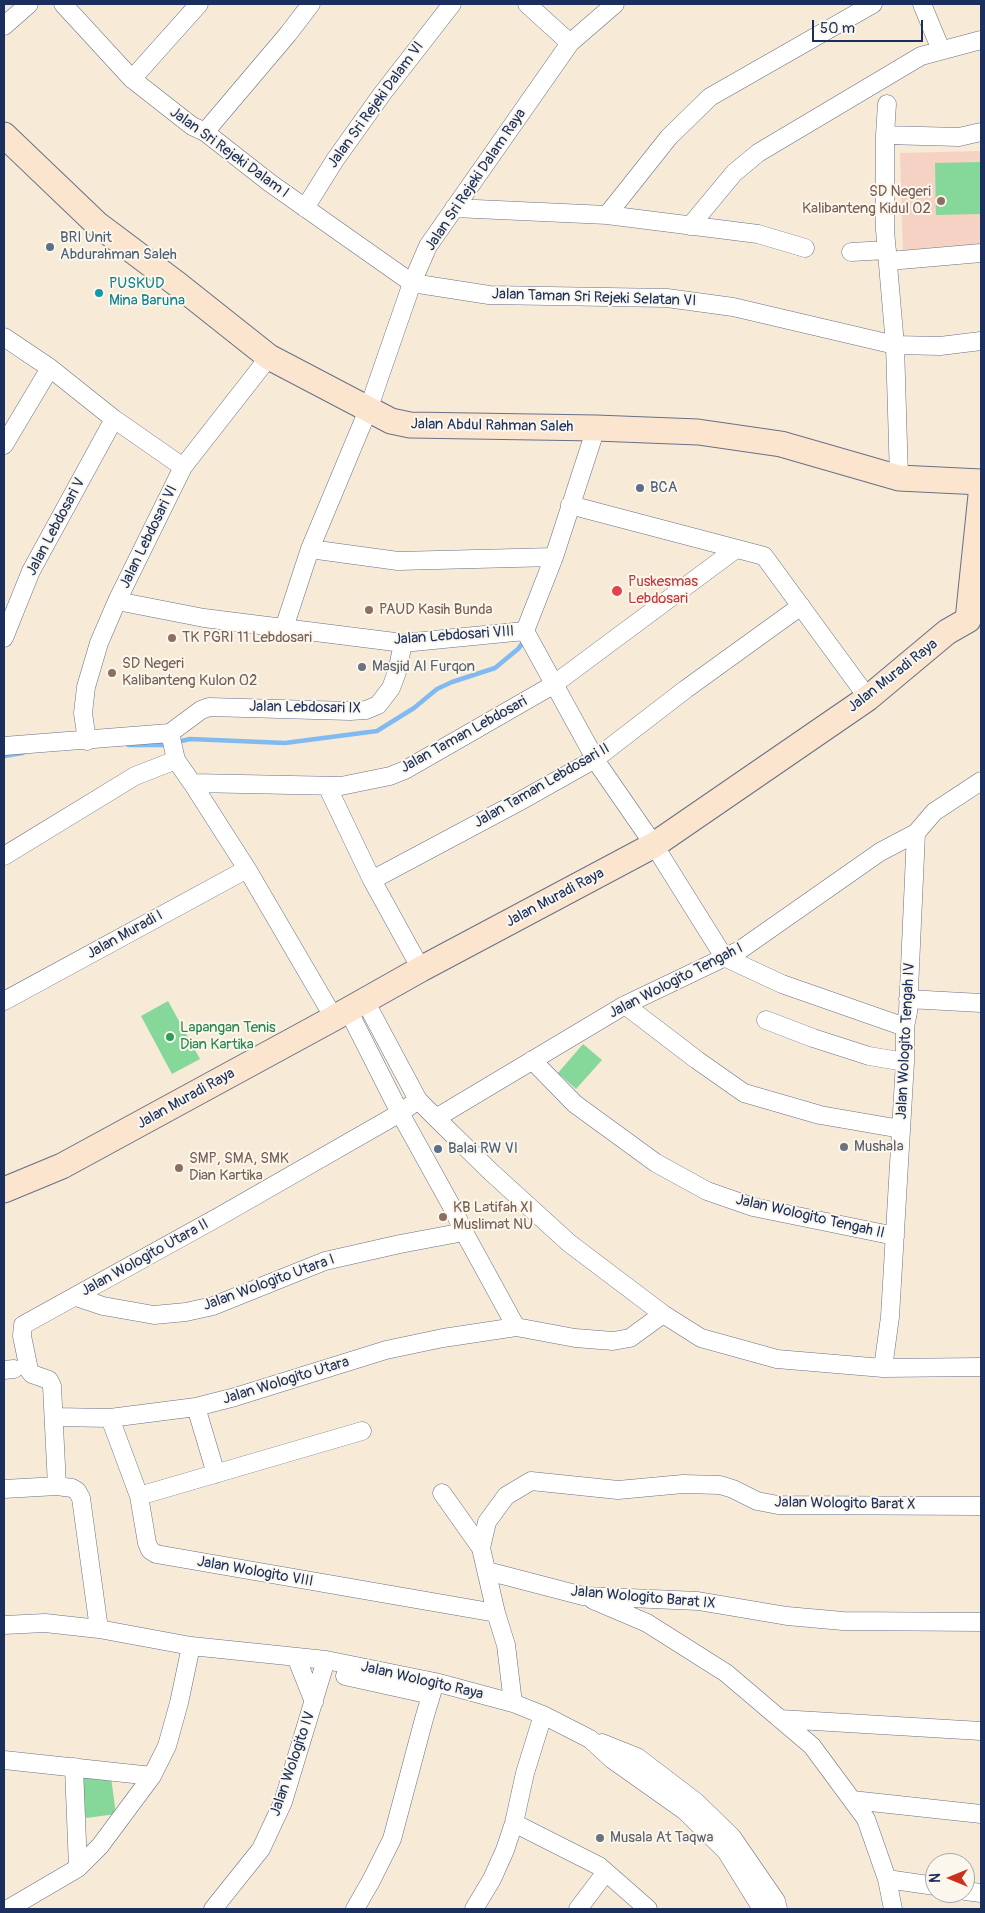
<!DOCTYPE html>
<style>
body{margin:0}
#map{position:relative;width:985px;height:1913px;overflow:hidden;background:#f7ead6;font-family:Pangolin,sans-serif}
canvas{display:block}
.frame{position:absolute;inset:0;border:5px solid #1b2f5e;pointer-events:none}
.north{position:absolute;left:925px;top:1853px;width:50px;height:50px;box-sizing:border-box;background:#fbf7ec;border:1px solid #a1a7b3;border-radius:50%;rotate:270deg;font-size:14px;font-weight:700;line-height:20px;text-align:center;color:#1b2f5e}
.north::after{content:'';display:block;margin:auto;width:18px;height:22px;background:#c8321e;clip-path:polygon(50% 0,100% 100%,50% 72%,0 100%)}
.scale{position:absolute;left:812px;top:20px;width:111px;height:22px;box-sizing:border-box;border:2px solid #1b2f5e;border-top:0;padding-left:6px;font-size:15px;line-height:18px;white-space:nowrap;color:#1b2f5e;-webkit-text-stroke:4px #fbf7ec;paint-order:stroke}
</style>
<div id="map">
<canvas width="985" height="1913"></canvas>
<div class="frame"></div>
<div class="north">N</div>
<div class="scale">50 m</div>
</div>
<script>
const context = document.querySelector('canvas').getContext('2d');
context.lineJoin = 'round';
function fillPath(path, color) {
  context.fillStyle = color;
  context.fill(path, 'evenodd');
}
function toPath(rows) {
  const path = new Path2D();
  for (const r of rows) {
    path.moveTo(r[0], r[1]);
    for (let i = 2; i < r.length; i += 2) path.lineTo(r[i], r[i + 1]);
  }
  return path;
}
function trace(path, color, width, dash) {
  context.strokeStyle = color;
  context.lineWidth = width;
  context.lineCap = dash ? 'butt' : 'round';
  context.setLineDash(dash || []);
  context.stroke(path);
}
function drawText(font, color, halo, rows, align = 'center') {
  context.font = font + ' Pangolin,sans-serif';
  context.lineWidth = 4;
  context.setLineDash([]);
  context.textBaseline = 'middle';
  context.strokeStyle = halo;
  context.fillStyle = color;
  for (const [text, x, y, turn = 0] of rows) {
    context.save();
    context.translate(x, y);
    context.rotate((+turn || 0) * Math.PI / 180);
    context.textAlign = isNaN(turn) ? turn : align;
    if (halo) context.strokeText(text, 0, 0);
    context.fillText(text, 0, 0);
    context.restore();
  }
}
fillPath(toPath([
 [981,151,981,248,903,254,900,153]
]), '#f5d2c3');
fillPath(toPath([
 [981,162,981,214,936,215,935,163],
 [168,1001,200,1059,172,1074,141,1016],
 [583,1044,602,1060,576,1089,558,1073],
 [110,1770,116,1814,86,1818,79,1775]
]), '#86d89a');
trace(toPath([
 [177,742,190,739,285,743,377,731,414,708,437,689,452,682,495,668,518,649,525,640],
 [128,745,162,745,170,744],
 [4,756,23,753]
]), '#80baf1', 4.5);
const street = toPath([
 [63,4,132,79,192,126,205,132,270,183,412,283,489,295,667,298,733,307,895,345,940,346,981,341],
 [527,4,570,43],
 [922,4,941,50],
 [4,26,29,4],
 [132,79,199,4],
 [887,104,885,135,885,230,895,345,899,478],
 [205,132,288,34,311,4],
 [885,135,959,137,981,132],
 [305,208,335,160,382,94,452,4],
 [454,208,607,215,758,234,805,248],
 [607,215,669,137,710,97,873,4],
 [690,226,734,173,758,153,921,56,981,40],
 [851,252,887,250],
 [889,261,981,253],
 [4,337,50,368,114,419,183,467],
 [4,445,50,368],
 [570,505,764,556,868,698],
 [310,549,398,561,554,557],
 [117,601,204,618,403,643,525,631],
 [284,628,310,549,368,410,412,283,428,246,570,43,615,4],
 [525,631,598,764,654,845,724,957,782,984,905,1027],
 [525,631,554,557,596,428],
 [4,638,31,571,114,419],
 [170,733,201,710,209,707,350,711,366,710,378,705,391,688,397,672,403,643],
 [87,741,83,713,86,687,99,643,117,601,183,467,269,357],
 [4,746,170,733,176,760,192,783,247,869,334,1018],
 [192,783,341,786,390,776,405,770,553,685,736,549],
 [327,786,372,880,421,969],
 [4,856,135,776,176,760],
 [372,880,522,800,595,759,686,689,801,606],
 [364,999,418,1100,436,1118,490,1171,569,1243,663,1314,701,1338,777,1359,883,1368,981,1367],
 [908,999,981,1003],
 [4,1001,247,869],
 [625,1005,697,1060,744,1093,820,1115,901,1129],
 [348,1010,400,1113,452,1207,464,1232,516,1327],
 [766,1020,813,1038,869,1056,905,1062],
 [532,1060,575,1104,656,1163,707,1191,753,1207,895,1236],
 [436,1118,625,1005,740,950,880,852,916,833,934,812,981,781],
 [76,1297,103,1306,154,1315,186,1312,213,1306,325,1261,400,1244,464,1232],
 [883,1368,890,1317,905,1062,905,1027,908,1012,916,833],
 [4,1370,14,1369],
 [196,1407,216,1474],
 [54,1417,110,1418,196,1407,235,1397,386,1350,443,1338,516,1327,575,1338,613,1341,630,1338,663,1314],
 [110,1418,139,1496,147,1543,150,1550,156,1554,496,1613],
 [57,1486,52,1386,49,1380,32,1374,29,1370,22,1336,23,1325,220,1216,400,1113,418,1100],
 [4,1489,57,1486,72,1488,77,1491,81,1498,99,1629],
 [442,1493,481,1548,496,1613,506,1645,513,1703],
 [139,1496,362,1431],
 [481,1548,487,1522,506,1496,531,1481,618,1490,683,1484,720,1485,733,1489,757,1501,778,1505,981,1506],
 [487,1571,583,1596,698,1601,787,1616,843,1621,981,1622],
 [593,1600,647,1623,726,1673,812,1746,866,1819,887,1879,893,1909],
 [4,1625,45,1623,99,1629,191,1646,326,1660,435,1682,513,1703,543,1715,590,1739,613,1760,685,1811,726,1851,762,1909],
 [296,1657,314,1702],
 [345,1676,431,1695],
 [780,1719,981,1731],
 [602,1743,637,1757,696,1802,732,1837,776,1901,778,1909],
 [4,1760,152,1776],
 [74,1767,78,1868],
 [852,1800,981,1814],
 [514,1823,599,1866,648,1909],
 [887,1879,935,1886],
 [965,1891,981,1893],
 [8,1909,78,1868,100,1846,152,1776,167,1746,179,1703,191,1646],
 [213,1909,261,1849,283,1802,326,1660],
 [355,1909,371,1881,392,1839,424,1719,435,1682],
 [474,1909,492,1879,505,1850,514,1823,525,1773,543,1715],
 [578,1909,606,1872]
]);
const secondary = toPath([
 [4,135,97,224,177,284,269,357,391,421,410,425,596,428,698,432,781,444,899,478,981,482],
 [4,1190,62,1166,334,1018,421,969,654,845,868,698,947,632,968,620,981,495]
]);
trace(street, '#687088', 19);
trace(secondary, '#687088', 27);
trace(street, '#fff', 18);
trace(secondary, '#fbe5cf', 25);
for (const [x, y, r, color] of [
 [941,201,5,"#8d6e63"],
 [50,247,5,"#5c6f8a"],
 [99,293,5,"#0f9aa8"],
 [640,488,5,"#5c6f8a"],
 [617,591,6,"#e0444e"],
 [369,610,5,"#8d6e63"],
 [172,638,5,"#8d6e63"],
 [362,667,5,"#6b7280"],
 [112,673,5,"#8d6e63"],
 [170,1037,5,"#2e9e5b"],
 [844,1147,5,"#6b7280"],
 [438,1149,5,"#5c6f8a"],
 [179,1168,5,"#8d6e63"],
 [443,1217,5,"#8d6e63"],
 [600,1838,5,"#6b7280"]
]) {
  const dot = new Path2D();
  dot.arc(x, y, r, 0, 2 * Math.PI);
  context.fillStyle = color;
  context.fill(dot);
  trace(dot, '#fbf7ec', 2);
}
drawText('15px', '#1b2f5e', '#fbf7ec', [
 ["Jalan Sri Rejeki Dalam VI",376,105,-54],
 ["Jalan Sri Rejeki Dalam I",229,153,36],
 ["Jalan Sri Rejeki Dalam Raya",476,180,-56],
 ["Jalan Taman Sri Rejeki Selatan VI",594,298,2],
 ["Jalan Abdul Rahman Saleh",492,426,1],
 ["Jalan Lebdosari V",56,527,-62],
 ["Jalan Lebdosari VI",149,537,-64],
 ["Jalan Lebdosari VIII",454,636,-4],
 ["Jalan Muradi Raya",893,676,-38],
 ["Jalan Lebdosari IX",305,708,1],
 ["Jalan Taman Lebdosari",464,735,-29],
 ["Jalan Taman Lebdosari II",542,786,-30],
 ["Jalan Muradi Raya",555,898,-28],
 ["Jalan Muradi I",125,935,-29],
 ["Jalan Wologito Tengah I",676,981,-27],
 ["Jalan Wologito Tengah IV",906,1041,-87],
 ["Jalan Muradi Raya",186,1099,-29],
 ["Jalan Wologito Tengah II",810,1217,13],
 ["Jalan Wologito Utara II",145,1258,-29],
 ["Jalan Wologito Utara I",269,1283,-20],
 ["Jalan Wologito Utara",286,1381,-17],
 ["Jalan Wologito Barat X",845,1504,1],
 ["Jalan Wologito VIII",255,1572,10],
 ["Jalan Wologito Barat IX",643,1598,5],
 ["Jalan Wologito Raya",422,1681,13],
 ["Jalan Wologito IV",293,1764,-71]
]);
drawText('15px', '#785e54', '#fbf7ec', [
 ["SD Negeri",931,192,"right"],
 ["Kalibanteng Kidul 02",931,209,"right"],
 ["PAUD Kasih Bunda",379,610],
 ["TK PGRI 11 Lebdosari",182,638],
 ["SD Negeri",122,664],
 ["Kalibanteng Kulon 02",122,681],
 ["SMP, SMA, SMK",189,1159],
 ["Dian Kartika",189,1176],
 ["KB Latifah XI",453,1208],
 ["Muslimat NU",453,1225]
], 'left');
drawText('15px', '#4e5e75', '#fbf7ec', [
 ["BRI Unit",60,238],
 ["Abdurahman Saleh",60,255],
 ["BCA",650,488],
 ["Balai RW VI",448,1149]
], 'left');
drawText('15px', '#0d838f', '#fbf7ec', [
 ["PUSKUD",109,284],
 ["Mina Baruna",109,301]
], 'left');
drawText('15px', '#be3a42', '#fbf7ec', [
 ["Puskesmas",628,582],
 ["Lebdosari",628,599]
], 'left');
drawText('15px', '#5b616d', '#fbf7ec', [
 ["Masjid Al Furqon",372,667],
 ["Mushala",854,1147],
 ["Musala At Taqwa",610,1838]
], 'left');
drawText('15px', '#27864d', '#fbf7ec', [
 ["Lapangan Tenis",180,1028],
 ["Dian Kartika",180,1045]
], 'left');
</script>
